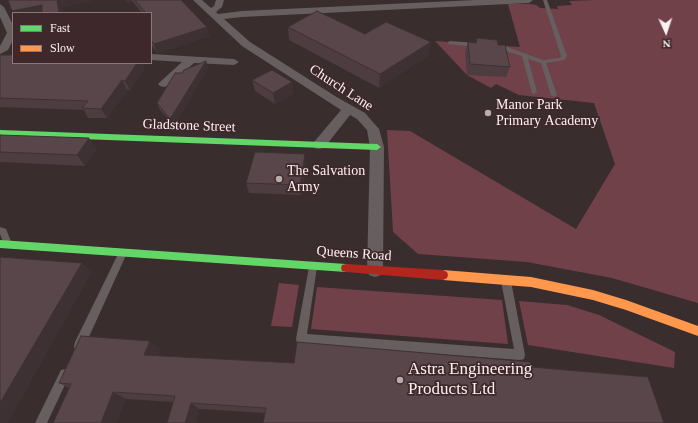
<!DOCTYPE html>
<style>
body{margin:0}
#map{position:relative;width:698px;height:423px;overflow:hidden;background:#392d2e;font-family:Georgia,serif}
canvas{display:block}
.legend{position:absolute;left:12px;top:12px;width:140px;height:52px;box-sizing:border-box;background:#3e282b;border:1px solid #8a787b;margin:0;padding:5px 7px;list-style:none;font-size:12px;color:#fdf1f2}
.legend li{display:flex;align-items:center;gap:8px;height:20px}
.legend b{width:20px;border:1px solid #8a787b}
.north{position:absolute;left:646px;top:12px;width:40px;height:40px;-webkit-text-stroke:3px #3e282b;paint-order:stroke;rotate:177deg;font-size:11px;font-weight:700;line-height:16px;text-align:center;color:#fdf1f2}
.north::after{content:'';display:block;margin:auto;width:14px;height:18px;background:#fdf1f2;clip-path:polygon(50% 0,100% 100%,50% 72%,0 100%)}
</style>
<div id="map">
<canvas width="698" height="423"></canvas>
<ul class="legend">
<li><b style="height:5px;background:#63d668"></b>Fast</li>
<li><b style="height:5px;background:#ff974d"></b>Slow</li>
</ul>
<div class="north">N</div>
</div>
<script>
const context = document.querySelector('canvas').getContext('2d');
context.lineJoin = 'round';
function fillPath(path, color) {
  context.fillStyle = color;
  context.fill(path, 'evenodd');
}
function toPath(rows) {
  const path = new Path2D();
  for (const r of rows) {
    path.moveTo(r[0], r[1]);
    for (let i = 2; i < r.length; i += 2) path.lineTo(r[i], r[i + 1]);
  }
  return path;
}
function trace(path, color, width, dash) {
  context.strokeStyle = color;
  context.lineWidth = width;
  context.lineCap = dash ? 'butt' : 'round';
  context.setLineDash(dash || []);
  context.stroke(path);
}
function drawText(font, color, halo, rows, align = 'center') {
  context.font = font + ' Georgia,serif';
  context.lineWidth = 3.5;
  context.setLineDash([]);
  context.textBaseline = 'middle';
  context.strokeStyle = halo;
  context.fillStyle = color;
  for (const [text, x, y, turn = 0] of rows) {
    context.save();
    context.translate(x, y);
    context.rotate((+turn || 0) * Math.PI / 180);
    context.textAlign = isNaN(turn) ? turn : align;
    if (halo) context.strokeText(text, 0, 0);
    context.fillText(text, 0, 0);
    context.restore();
  }
}
fillPath(toPath([
 [594,0,698,0,698,303,612,278,527,262,418,254,393,232,387,130,410,131,576,229,615,164,594,103,519,95,496,84,491,88,467,75,435,41,520,47,508,4,530,4,536,5,540,8,558,9,557,6,572,5,569,1],
 [279,283,299,285,292,327,271,326],
 [317,287,502,300,508,344,311,329],
 [519,301,567,305,599,315,675,352,674,368,528,345]
]), '#714149');
fillPath(toPath([
 [543,0,547,0,567,56,564,60,546,63,557,95,554,97,551,95,541,63,528,59,537,92,534,94,532,93,522,56,494,47,497,45,507,47,543,60,560,58,561,56,543,0],
 [450,41,477,43,480,45,477,47,448,44,448,42,450,41],
 [0,227,6,229,12,244,11,247,8,248,5,247,0,234,0,227],
 [123,249,126,250,127,253,83,350,79,351,75,350,74,346,75,342,120,250,123,249],
 [313,263,316,264,317,267,307,334,514,349,501,281,503,278,506,277,509,278,511,281,525,355,524,359,520,360,301,344,297,343,296,339,309,267,310,264,313,263],
 [65,369,69,370,70,374,47,423,35,423,61,370,65,369]
]), '#675e5f');
fillPath(toPath([
 [193,0,202,0,211,8,214,6,216,0,224,0,222,7,216,12,218,14,242,11,475,0,533,0,529,3,242,17,224,19,250,42,335,96,365,113,379,129,384,147,383,270,381,275,375,277,369,275,367,270,370,147,367,130,357,119,350,115,324,148,319,149,314,148,313,145,314,142,341,110,242,46,193,0],
 [0,4,4,7,13,25,13,40,8,50,0,54,0,46,7,33,0,17,0,4],
 [151,54,234,59,239,62,234,65,194,63,168,86,164,87,160,86,158,84,160,82,182,62,151,60,151,54]
]), '#675e5f');
fillPath(toPath([
 [0,130,377,144,381,147,377,150,0,136,0,130],
 [0,240,346,264,350,265,351,268,350,271,346,272,0,248,0,240]
]), '#63d668');
fillPath(toPath([
 [443,270,531,277,593,290,626,300,698,326,698,336,626,310,593,300,531,287,443,280,439,278,438,275,439,272,443,270]
]), '#ff974d');
fillPath(toPath([
 [346,264,443,270,447,272,448,275,447,278,443,280,346,272,342,271,341,268,342,265,346,264]
]), '#b3261e');
fillPath(toPath([
 [125,0,181,0,210,36,157,53,151,45,151,13,142,13,132,1,128,3],
 [288,27,365,34,429,55,379,88,289,40],
 [477,38,510,67,506,77,467,75,465,53,468,42,476,43],
 [0,55,13,63,142,63,145,68,130,90,127,90,107,118,88,118,84,110,0,107],
 [206,61,208,68,174,126,160,110,157,103,182,73],
 [252,80,294,93,275,104,255,91],
 [0,135,97,149,85,166,0,162],
 [307,165,301,195,249,193,246,183],
 [160,349,157,356,294,363,530,362,265,413,199,409,196,423,167,423,173,402,126,399,116,423,53,423,69,388,59,383]
]), '#4d3c40');
fillPath(toPath([
 [57,0,95,0,62,8,63,13,59,13],
 [126,0,132,0,132,1,128,3],
 [42,5,46,13,14,13,12,11],
 [207,27,210,36,157,53,154,44],
 [431,42,429,55,379,88,380,74],
 [206,61,208,68,174,126,170,119],
 [137,63,142,63,145,68,130,90,125,81],
 [122,80,127,90,107,118,101,109],
 [292,82,294,93,275,104,273,93],
 [89,138,97,149,85,166,77,155],
 [305,154,307,165,301,195,300,185],
 [82,263,92,272,8,423,0,423,0,403],
 [150,341,160,349,154,364,144,355],
 [113,392,126,399,116,423,101,423],
 [191,403,199,409,196,423,185,423]
]), '#3e3134');
const building = toPath([
 [8,0,57,0,59,13,42,13,42,5,12,11,8,0],
 [135,0,181,0,207,27,154,44,151,40,151,13,146,13,135,0],
 [317,11,365,34,386,22,431,42,380,74,288,27,317,11],
 [477,38,497,40,498,45,505,45,510,67,470,64,468,42,476,43,477,38],
 [0,55,13,55,13,63,137,63,125,81,122,80,101,109,82,108,88,101,0,98,0,55],
 [206,61,170,119,157,103,175,73,182,73,184,70,206,61],
 [272,70,292,82,273,93,252,80,272,70],
 [0,135,89,138,77,155,0,152,0,135],
 [255,152,305,154,300,185,246,183,255,152],
 [0,257,82,263,0,403,0,257],
 [81,336,150,341,144,355,294,363,297,342,530,362,531,367,648,377,664,423,263,423,266,408,191,403,185,423,167,423,175,396,113,392,101,423,53,423,71,384,59,383,81,336]
]);
fillPath(building, '#59464a');
trace(building, '#3e3134', 1);
for (const [x, y, r, color] of [
 [488,113,4,"#b8acad"],
 [279,179,4,"#b8acad"],
 [400,380,4,"#b8acad"]
]) {
  const dot = new Path2D();
  dot.arc(x, y, r, 0, 2 * Math.PI);
  context.fillStyle = color;
  context.fill(dot);
  trace(dot, '#3e282b', 1.5);
}
drawText('14px', '#fdf1f2', '#3e282b', [
 ["Church Lane",341,88,33],
 ["Gladstone Street",189,126,2],
 ["Queens Road",354,254,4]
]);
drawText('14px', '#fdf1f2', '#3e282b', [
 ["Manor Park",496,105],
 ["Primary Academy",496,121],
 ["The Salvation",287,171],
 ["Army",287,187]
], 'left');
drawText('17px', '#fdf1f2', '#3e282b', [
 ["Astra Engineering",408,370],
 ["Products Ltd",408,390]
], 'left');
</script>
